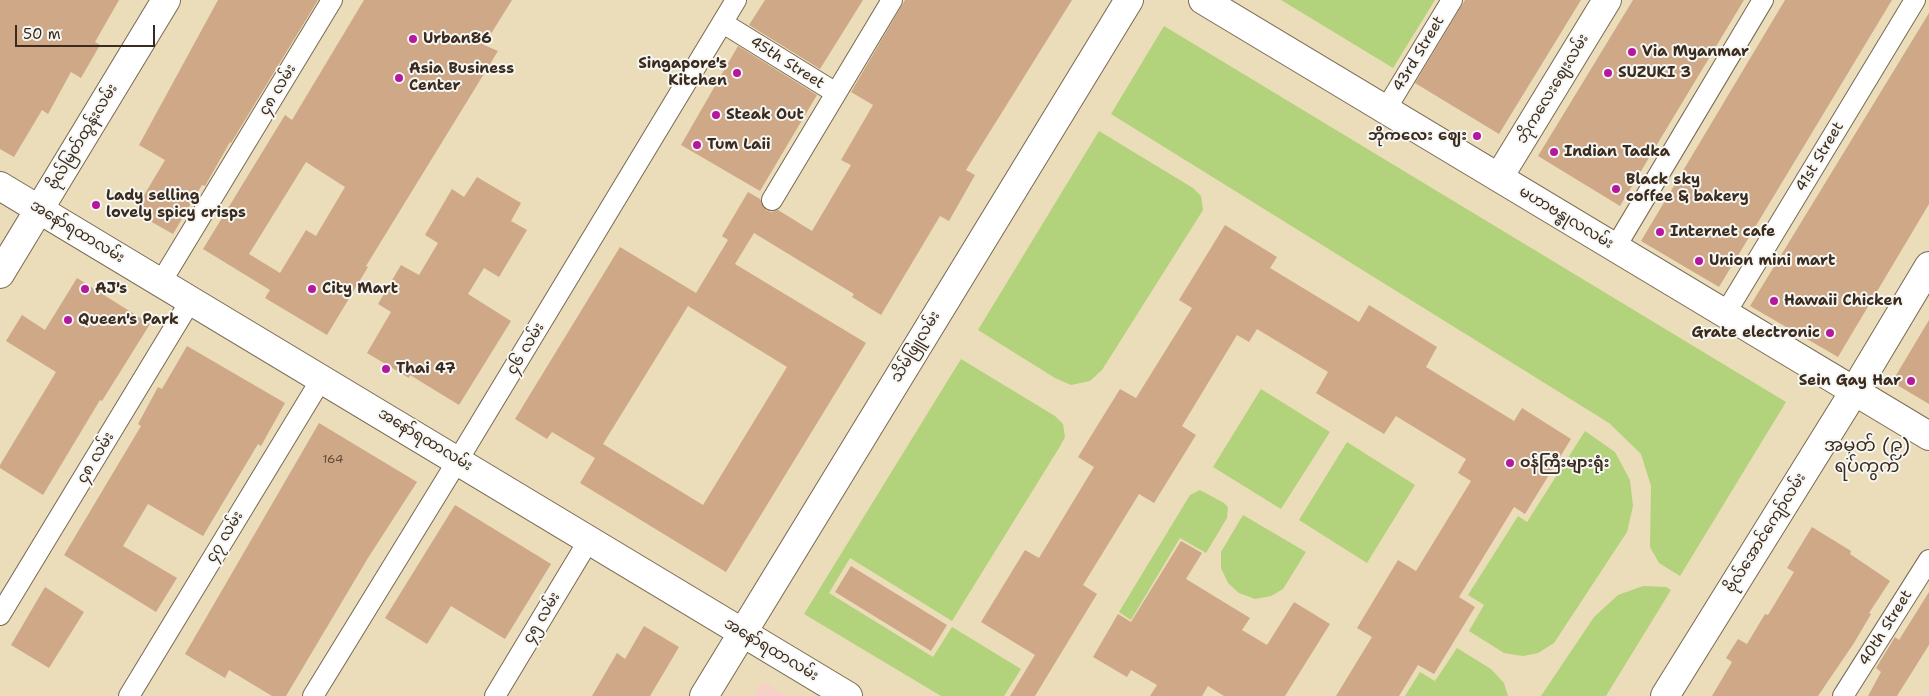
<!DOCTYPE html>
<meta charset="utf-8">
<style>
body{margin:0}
#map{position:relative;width:1929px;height:696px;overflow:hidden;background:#ebddb9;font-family:"Shantell Sans",sans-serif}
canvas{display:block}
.scale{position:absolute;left:15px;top:25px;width:140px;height:22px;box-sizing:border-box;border:2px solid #3b2a1e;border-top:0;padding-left:6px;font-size:15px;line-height:18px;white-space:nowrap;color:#3b2a1e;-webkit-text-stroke:4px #f6f6f2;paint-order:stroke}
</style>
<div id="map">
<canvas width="1929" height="696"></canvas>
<div class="scale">50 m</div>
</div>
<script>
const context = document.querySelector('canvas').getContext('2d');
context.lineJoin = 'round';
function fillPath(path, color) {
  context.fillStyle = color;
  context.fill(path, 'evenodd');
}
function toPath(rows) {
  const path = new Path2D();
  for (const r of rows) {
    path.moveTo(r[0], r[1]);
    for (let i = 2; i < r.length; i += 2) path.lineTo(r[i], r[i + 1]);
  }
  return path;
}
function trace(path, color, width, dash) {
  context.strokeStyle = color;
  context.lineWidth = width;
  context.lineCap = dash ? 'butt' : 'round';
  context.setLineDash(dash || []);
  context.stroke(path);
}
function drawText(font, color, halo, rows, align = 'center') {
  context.font = font + ' "Shantell Sans","Noto Sans Myanmar",sans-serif';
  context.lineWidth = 4;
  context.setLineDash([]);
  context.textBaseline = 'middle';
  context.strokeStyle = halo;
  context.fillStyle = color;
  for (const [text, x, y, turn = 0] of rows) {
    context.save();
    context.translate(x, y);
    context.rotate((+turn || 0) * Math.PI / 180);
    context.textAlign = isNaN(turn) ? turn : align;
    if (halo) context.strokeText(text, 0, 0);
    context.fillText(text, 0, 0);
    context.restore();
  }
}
fillPath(toPath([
 [763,681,787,696,754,696]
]), '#f7d1c7');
fillPath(toPath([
 [1281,0,1435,0,1393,68],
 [1164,26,1786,402,1680,576,1659,563,1650,547,1651,486,1641,454,1609,423,1111,114],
 [1099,131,1193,188,1201,196,1203,210,1102,370,1090,381,1071,385,1055,378,978,330],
 [961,359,1055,416,1063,424,1065,437,1059,448,952,621,850,558,829,593,933,657,952,627,1021,669,1004,696,941,696,804,614],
 [1261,389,1330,432,1281,509,1213,467],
 [1585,431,1615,452,1630,480,1633,506,1627,532,1554,643,1538,653,1523,656,1504,653,1469,631,1484,605,1468,595,1518,516,1527,522],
 [1347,442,1415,485,1367,563,1299,520],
 [1200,490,1224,503,1228,507,1227,518,1206,553,1180,538,1131,620,1119,612,1190,495],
 [1243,515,1306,552,1283,589,1271,596,1255,599,1239,593,1228,583,1221,568,1221,552],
 [1643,586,1666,587,1671,590,1606,696,1541,696,1594,617,1618,595],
 [1457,648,1491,669,1504,683,1508,696,1405,696,1420,672,1435,681]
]), '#b2d37b');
fillPath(toPath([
 [0,0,119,0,95,42,100,45,81,78,71,72,48,114,42,110,14,157,0,149],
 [218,0,318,0,231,143,230,142,205,186,202,185,173,234,134,212,165,160,139,145],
 [364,0,512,0,484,45,498,51,366,266,368,267,327,335,265,298,270,290,203,249,285,115,292,120],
 [306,162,345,187,316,236,306,230,280,273,249,254],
 [765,0,863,0,820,69,749,25],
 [905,0,1072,0,966,170,975,175,949,221,940,216,881,315,852,297,854,294,754,233,735,264,866,343,726,572,580,483,595,458,552,432,547,439,515,419,620,247,696,293,728,240,722,236,748,192,760,199,766,210,771,212,778,210,812,231,851,165,841,160,873,105,851,92],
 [688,306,787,367,703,505,603,444],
 [1465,0,1581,0,1499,134,1415,83],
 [1633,0,1744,0,1620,206,1538,156],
 [1785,0,1892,0,1719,287,1641,241],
 [1929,13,1929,204,1838,357,1750,306],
 [738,46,817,95,760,191,681,145],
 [477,177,521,203,511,221,527,230,499,277,484,268,468,294,511,321,459,405,410,375,409,378,367,353,391,312,378,304,401,265,419,275,438,243,425,235,452,189,464,197],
 [1225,225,1277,257,1270,268,1359,322,1369,305,1437,347,1426,367,1514,421,1522,408,1571,439,1525,514,1514,507,1459,597,1475,607,1434,674,1418,665,1399,696,1336,696,1372,637,1357,628,1398,560,1416,571,1471,481,1458,473,1466,459,1396,416,1384,434,1316,393,1328,372,1257,329,1249,342,1237,335,1182,426,1196,435,1154,503,1139,494,1083,585,1097,594,1035,696,1010,696,1035,655,981,622,1025,550,1039,558,1094,467,1078,457,1120,389,1136,398,1192,308,1179,300],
 [77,278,150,324,102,401,100,400,43,495,0,468,0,465,56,372,6,341,22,315,45,330],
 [1929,320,1929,404,1892,382],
 [187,346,285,403,261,446,258,444,203,536,148,504,123,546,177,578,156,612,64,555,141,426,138,424,158,387,162,389],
 [319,423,417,482,368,558,286,696,272,696,229,670,225,678,185,654],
 [455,505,551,564,505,639,451,606,427,644,385,618],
 [1812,527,1851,551,1850,554,1890,581,1869,613,1871,614,1854,643,1818,696,1712,696,1732,662,1726,658,1738,639,1747,644,1765,614,1768,615,1794,572,1787,568],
 [1181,541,1202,553,1186,579,1250,618,1242,630,1267,645,1294,602,1330,624,1285,696,1224,696,1208,686,1202,696,1150,696,1157,685,1131,670,1127,677,1093,657,1118,614,1131,622],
 [851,566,947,625,931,651,835,592],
 [45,587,84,612,49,668,11,645],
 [1929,592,1929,645,1897,696,1868,696,1881,672,1876,668,1895,637,1899,640],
 [644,626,679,647,650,696,592,696,617,653,625,659]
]), '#cea887');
const street = toPath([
 [723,23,836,93],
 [1386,109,1452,0],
 [772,200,892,0],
 [1615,248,1763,0],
 [161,282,332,0],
 [1725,314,1915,0],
 [0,615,191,300],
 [129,696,322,378],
 [313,696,458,460,736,0],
 [495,696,589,540],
 [1843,696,1929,560]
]);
const secondary = toPath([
 [1499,177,1607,0],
 [0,186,848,696],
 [0,274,166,0],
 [1665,696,1847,403,1929,266]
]);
const primary = toPath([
 [1203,0,1929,436],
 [704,696,1129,0]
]);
trace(street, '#796954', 22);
trace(secondary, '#796954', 30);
trace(primary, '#796954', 30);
trace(street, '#fff', 20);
trace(secondary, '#fff', 28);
trace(primary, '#fff', 28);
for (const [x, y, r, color] of [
 [413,39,5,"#b5179e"],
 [1632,52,5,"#b5179e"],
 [737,73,5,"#b5179e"],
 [1608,73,5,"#b5179e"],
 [399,78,5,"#b5179e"],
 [716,115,5,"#b5179e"],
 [1477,136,5,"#b5179e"],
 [697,145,5,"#b5179e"],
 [1554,152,5,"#b5179e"],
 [1616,189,5,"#b5179e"],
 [96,205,5,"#b5179e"],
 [1660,232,5,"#b5179e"],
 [1699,261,5,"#b5179e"],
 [85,289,5,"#b5179e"],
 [312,289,5,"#b5179e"],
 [1774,301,5,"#b5179e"],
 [68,320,5,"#b5179e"],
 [1830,333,5,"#b5179e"],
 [386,369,5,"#b5179e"],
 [1911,381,5,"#b5179e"],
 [1510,463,5,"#b5179e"]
]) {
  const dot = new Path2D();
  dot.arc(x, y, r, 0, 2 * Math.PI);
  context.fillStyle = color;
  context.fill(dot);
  trace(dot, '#f6f6f2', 2);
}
drawText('12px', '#604a38', null, [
 ["164",333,460]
]);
drawText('bold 15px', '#3b2a1e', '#f6f6f2', [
 ["Urban86",423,39],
 ["Via Myanmar",1642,52],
 ["Singapore's",727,64,"right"],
 ["Kitchen",727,81,"right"],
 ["Asia Business",409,69],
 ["Center",409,86],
 ["SUZUKI 3",1618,73],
 ["Steak Out",726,115],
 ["ဘိုကလေး ဈေး",1467,136,"right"],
 ["Tum Laii",707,145],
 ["Indian Tadka",1564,152],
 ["Black sky",1626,180],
 ["coffee & bakery",1626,197],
 ["Lady selling",106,196],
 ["lovely spicy crisps",106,213],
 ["Internet cafe",1670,232],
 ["Union mini mart",1709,261],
 ["AJ's",95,289],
 ["City Mart",322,289],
 ["Hawaii Chicken",1784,301],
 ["Queen's Park",78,320],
 ["Grate electronic",1820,333,"right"],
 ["Thai 47",396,369],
 ["Sein Gay Har",1901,381,"right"],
 ["ဝန်ကြီးများရုံး",1520,463]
], 'left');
drawText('15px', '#3b2a1e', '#f6f6f2', [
 ["43rd Street",1419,54,-59],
 ["45th Street",787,63,32],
 ["ဘိုကလေးဈေးလမ်း",1553,89,-59],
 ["၄၈ လမ်း",278,90,-59],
 ["ဗိုလ်မြတ်ထွန်းလမ်း",83,137,-59],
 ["41st Street",1820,157,-59],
 ["မဟာဗန္ဓုလလမ်း",1566,218,31],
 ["အနော်ရထာလမ်း",77,232,31],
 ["သိမ်ဖြူလမ်း",916,347,-59],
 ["၄၆ လမ်း",526,349,-59],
 ["အနော်ရထာလမ်း",425,440,31],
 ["၄၈ လမ်း",96,458,-59],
 ["ဗိုလ်အောင်ကျော်လမ်း",1766,533,-58],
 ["၄၇ လမ်း",225,537,-59],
 ["၄၅ လမ်း",542,618,-59],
 ["40th Street",1886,628,-58],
 ["အနော်ရထာလမ်း",771,650,31]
]);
drawText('18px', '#3b2a1e', '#f6f6f2', [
 ["အမှတ် (၉)",1867,446],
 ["ရပ်ကွက်",1867,467]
]);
</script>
